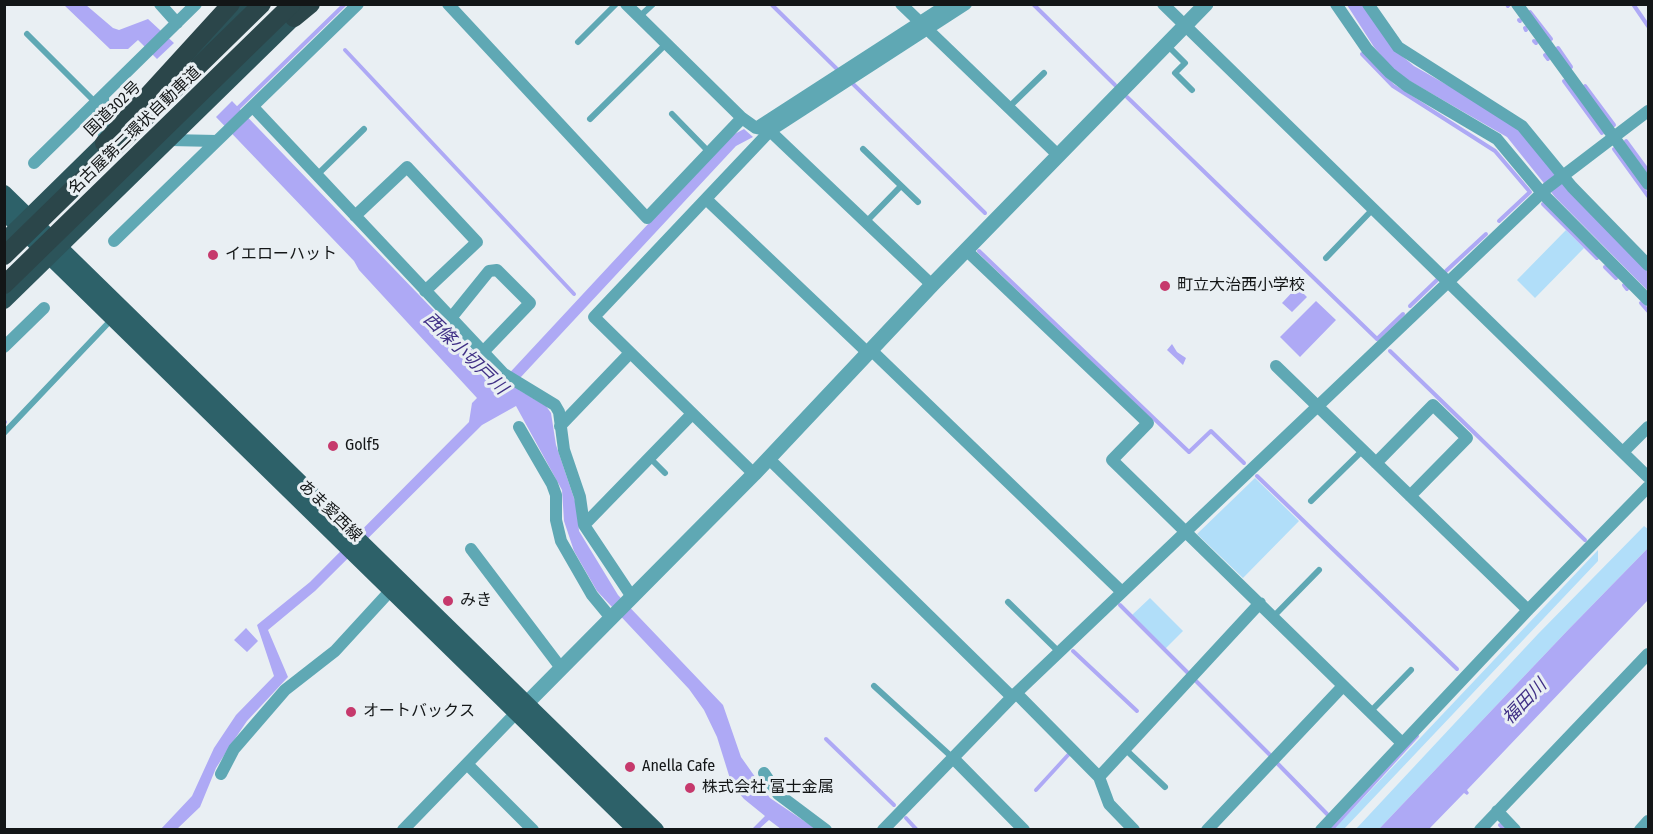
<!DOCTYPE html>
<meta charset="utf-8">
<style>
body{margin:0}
#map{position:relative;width:1653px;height:834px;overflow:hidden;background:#e9eff3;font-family:"Fira Sans Condensed",sans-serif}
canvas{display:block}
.frame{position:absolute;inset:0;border:6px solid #131617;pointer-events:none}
</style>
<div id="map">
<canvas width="1653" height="834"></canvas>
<div class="frame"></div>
</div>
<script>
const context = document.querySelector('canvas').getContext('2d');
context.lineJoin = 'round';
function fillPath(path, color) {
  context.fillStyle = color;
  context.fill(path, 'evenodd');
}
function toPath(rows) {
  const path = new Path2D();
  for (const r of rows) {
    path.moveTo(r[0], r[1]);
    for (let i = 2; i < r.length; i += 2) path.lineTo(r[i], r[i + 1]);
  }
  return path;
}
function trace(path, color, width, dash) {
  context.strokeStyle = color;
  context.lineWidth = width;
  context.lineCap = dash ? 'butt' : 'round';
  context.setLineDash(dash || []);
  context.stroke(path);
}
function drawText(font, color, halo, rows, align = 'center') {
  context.font = font + ' "Fira Sans Condensed","Noto Sans JP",sans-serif';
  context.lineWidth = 6;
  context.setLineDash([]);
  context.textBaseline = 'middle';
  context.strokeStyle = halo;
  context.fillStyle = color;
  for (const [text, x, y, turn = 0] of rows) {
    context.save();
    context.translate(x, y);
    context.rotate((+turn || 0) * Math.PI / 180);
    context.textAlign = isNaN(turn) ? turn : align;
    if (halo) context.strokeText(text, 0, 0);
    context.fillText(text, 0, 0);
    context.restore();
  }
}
fillPath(toPath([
 [1566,230,1584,248,1535,298,1517,280],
 [1255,478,1299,521,1243,578,1197,534],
 [1644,526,1648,529,1648,548,1567,631,1379,829,1355,830,1538,634],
 [1598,550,1598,561,1344,829,1334,829],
 [1150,598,1183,631,1165,649,1132,615]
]), '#b1def9');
fillPath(toPath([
 [64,5,86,5,113,28,119,30,148,19,174,43,157,59,138,40,128,49,110,49],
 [1347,5,1363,5,1402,56,1414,66,1510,121,1648,269,1648,291,1555,197,1507,137,1408,80,1391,67,1374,47],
 [232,101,502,381,729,137,744,129,753,137,736,146,520,378,519,390,546,406,551,413,556,445,577,507,579,531,618,595,723,705,741,757,770,798,816,829,781,829,769,820,759,829,752,829,765,816,744,799,732,785,717,737,704,710,689,689,597,591,574,551,564,521,562,490,516,406,482,425,315,591,268,630,288,677,247,721,230,746,216,768,200,807,177,829,160,830,192,796,214,748,236,715,274,676,257,625,310,582,469,422,472,403,477,398,359,270,354,261,216,117],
 [1297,287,1307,297,1292,312,1282,303],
 [1316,301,1336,320,1300,357,1280,337],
 [1172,344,1177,352,1186,358,1183,365,1167,350],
 [1648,548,1648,600,1467,790,1469,793,1467,795,1464,793,1429,829,1379,829,1567,631],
 [246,628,258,641,247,652,234,640]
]), '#aea9f5');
trace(toPath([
 [771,4,839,71],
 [1033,4,1115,85],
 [1507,4,1508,6],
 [1633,4,1648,26],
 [1530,12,1551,39],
 [1519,20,1520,21],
 [1525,28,1526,30],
 [1534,41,1536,43],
 [1558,48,1571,67],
 [345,50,574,294],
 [1362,54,1393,86,1495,151,1530,192,1499,221],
 [1545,55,1548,59],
 [1564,81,1602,133],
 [852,83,985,213],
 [1585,86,1614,125],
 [1127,97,1377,339,1403,314],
 [236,110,345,4],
 [1626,141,1648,171],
 [1614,149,1648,196],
 [1543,204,1597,258],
 [979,251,1189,452,1211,431,1244,463],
 [1605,267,1616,278],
 [1446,271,1486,234],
 [1624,285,1627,289],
 [1641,303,1648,311],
 [1410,306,1437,280],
 [1390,351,1585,540],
 [4,423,5,422],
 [1257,476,1457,669],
 [1120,605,1188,673],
 [1073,651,1137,711],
 [1195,680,1270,755],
 [826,739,894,805],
 [1277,763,1327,814],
 [1036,790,1069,754],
 [906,818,917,830],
 [1500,825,1505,830],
 [1331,830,1417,736]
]), '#aea9f5', 4);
trace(toPath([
 [639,17,653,4],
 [27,34,96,103],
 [578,42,616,4],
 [1167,45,1185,63,1175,73,1192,90],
 [1008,108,1044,73],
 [672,114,708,151],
 [590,119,666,44],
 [863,149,918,202],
 [317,175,364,129],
 [866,222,901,186],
 [1326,258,1373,209],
 [4,433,112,319],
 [650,458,665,473],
 [1311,501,1363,450],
 [1008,602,1059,652],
 [1273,617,1319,570],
 [874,686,953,758],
 [1370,712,1411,670],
 [1125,749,1165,787]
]), '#5fa8b4', 6);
trace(toPath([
 [160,4,177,23],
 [448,4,647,218,742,118],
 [626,4,742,118,756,128,770,131,932,285],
 [901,4,1058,155],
 [1163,4,1648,477],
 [1336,4,1367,49,1390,73,1407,86,1497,139,1542,193,1648,300],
 [1368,4,1398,47,1522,126,1572,187,1648,265],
 [1517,4,1648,184],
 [103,96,104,143],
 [253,107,504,374,555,405,559,412,564,450,580,497,584,525,632,597],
 [756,128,948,4],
 [169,140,217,141],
 [34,163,196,4],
 [706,199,868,353],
 [355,216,407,167,477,242,425,291],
 [114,241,358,4],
 [966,250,1148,423,1112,460,1402,743],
 [451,318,489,271,497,270,530,303,483,352],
 [4,347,44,308],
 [871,350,1122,592],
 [1276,366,1528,610],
 [560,426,630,353],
 [519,427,552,484,556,495,556,520,561,541,592,595,611,618],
 [1623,452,1648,427],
 [769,459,1012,697],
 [1376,463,1433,405,1467,438,1410,496],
 [754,474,594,317,770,131,966,4],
 [584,525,692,414],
 [471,549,561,668],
 [1016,693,1099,777,1109,804,1134,830],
 [953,758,1024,830],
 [467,764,533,830],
 [764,773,778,794,826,830],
 [221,774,234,749,285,690,335,651,391,590],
 [1099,777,1260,603],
 [1497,811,1515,830],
 [403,830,517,712],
 [883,830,1012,697,1547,188,1648,111],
 [1207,830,1343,686],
 [1321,830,1528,610,1648,487],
 [1480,830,1648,654],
 [1640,830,1648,821]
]), '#5fa8b4', 12);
trace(toPath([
 [518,712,754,474,932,285,1206,4]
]), '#5fa8b4', 15);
trace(toPath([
 [4,193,656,830],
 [4,212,636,830]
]), '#2d6169', 16);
trace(toPath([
 [196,54,247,4],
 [4,241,113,134],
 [4,301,304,8]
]), '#2c545a', 16);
trace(toPath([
 [294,18,311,4],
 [104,143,231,4]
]), '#2b464a', 18);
trace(toPath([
 [4,256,262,4],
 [4,285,292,4]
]), '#2b464a', 18);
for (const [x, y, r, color] of [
 [213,255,6,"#c6396c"],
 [1165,286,6,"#c6396c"],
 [333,446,6,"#c6396c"],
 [448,601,6,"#c6396c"],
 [351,712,6,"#c6396c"],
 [630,767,6,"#c6396c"],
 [690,788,6,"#c6396c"]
]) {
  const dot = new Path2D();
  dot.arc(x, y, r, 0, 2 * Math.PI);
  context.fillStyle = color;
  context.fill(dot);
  trace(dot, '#e9eff3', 2);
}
drawText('16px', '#131617', '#e9eff3', [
 ["国道302号",113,109,-44],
 ["名古屋第二環状自動車道",135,131,-44],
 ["あま愛西線",330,511,44]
]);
drawText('16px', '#131617', '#e9eff3', [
 ["イエローハット",225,255],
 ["町立大治西小学校",1177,286],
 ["Golf5",345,446],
 ["みき",460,601],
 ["オートバックス",363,712],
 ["Anella Cafe",642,767],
 ["株式会社 富士金属",702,788]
], 'left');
drawText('italic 18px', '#403086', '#e9eff3', [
 ["西條小切戸川",465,354,44],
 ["福田川",1525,702,-46]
]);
</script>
